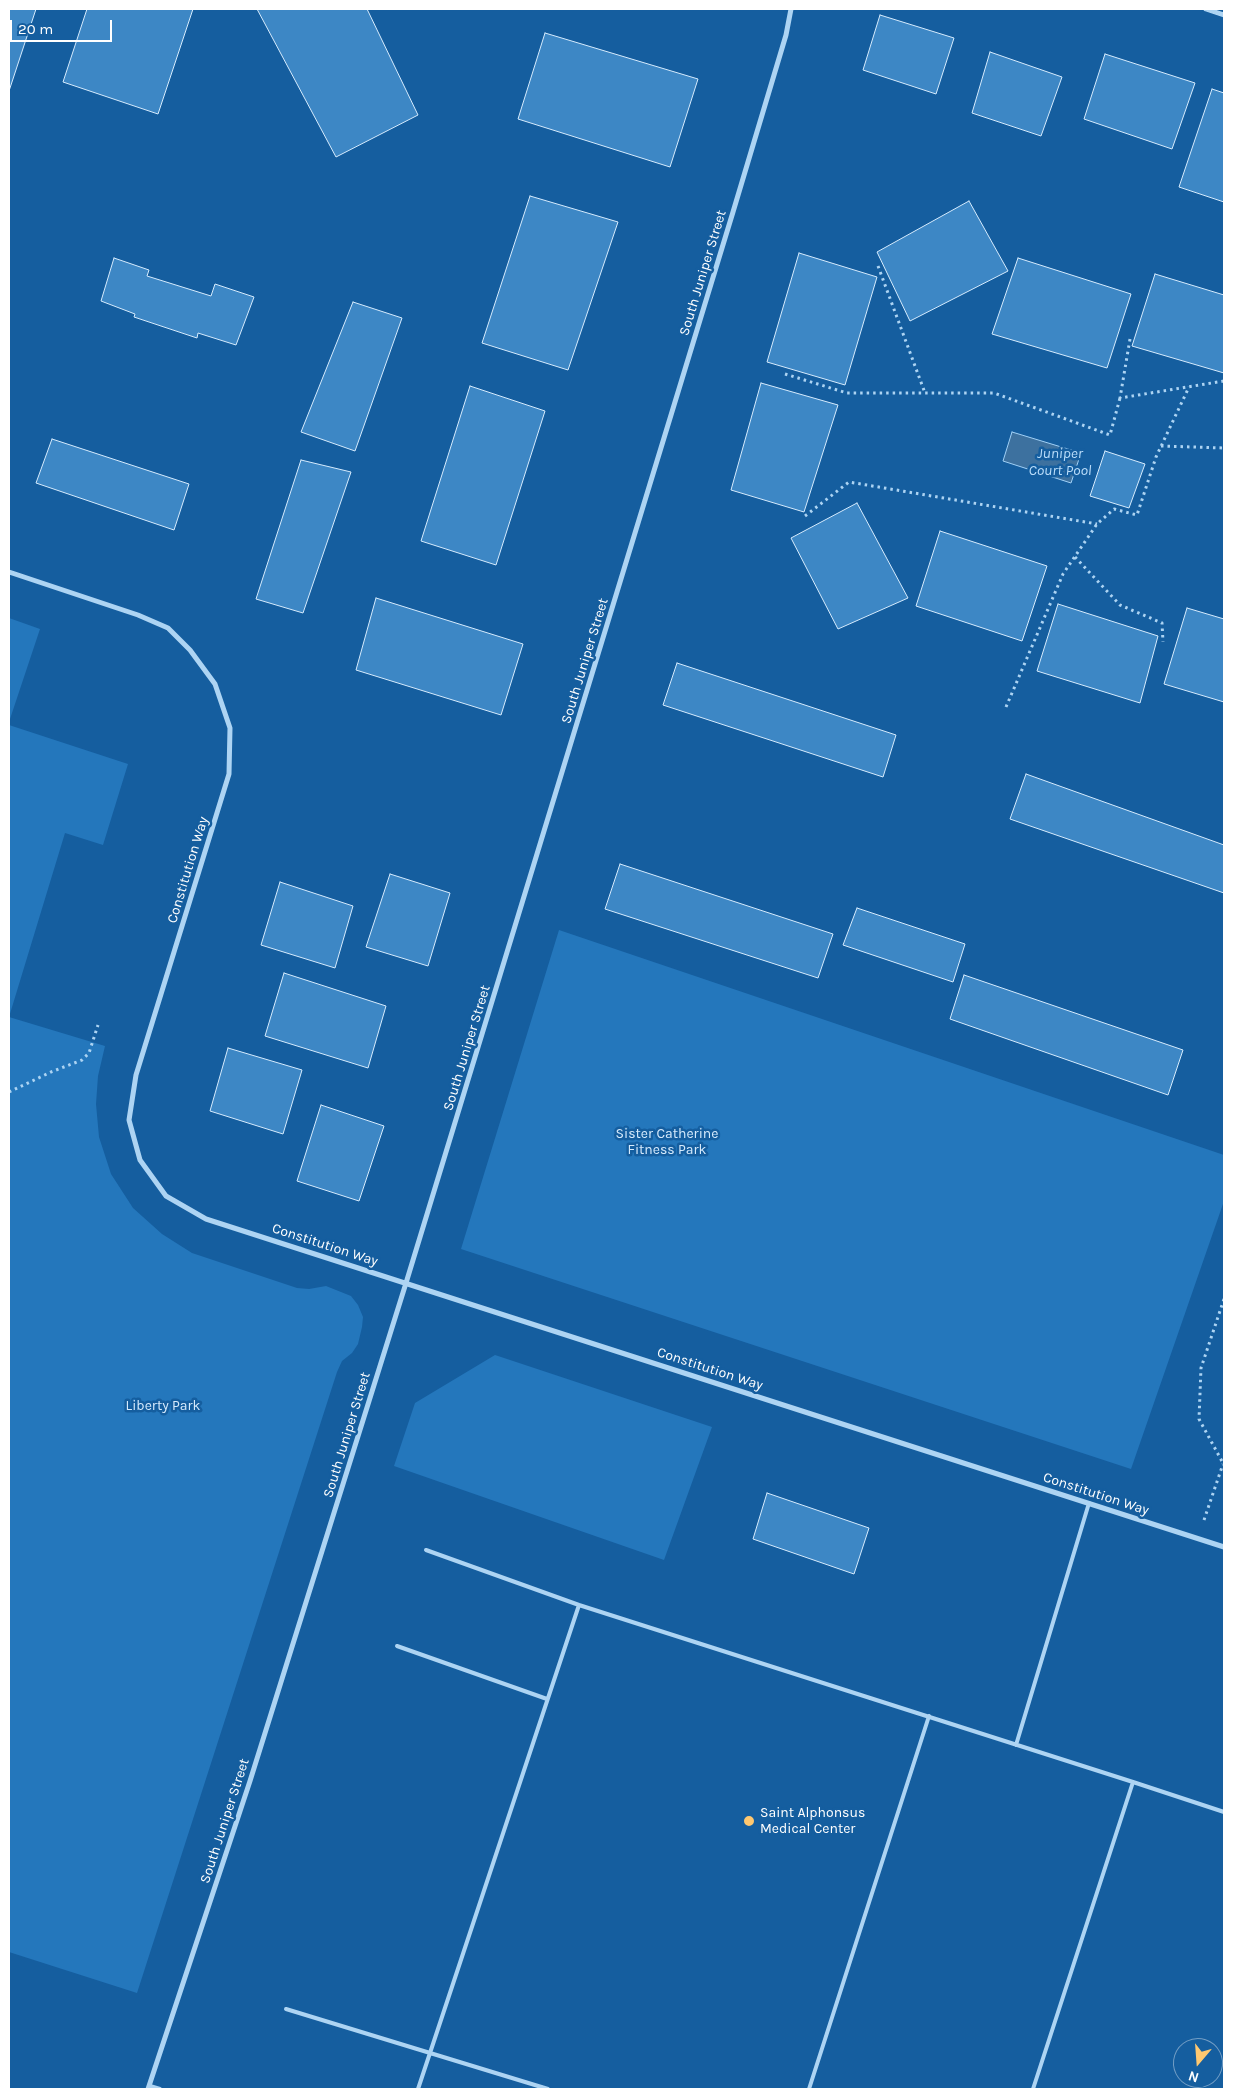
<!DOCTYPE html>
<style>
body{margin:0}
#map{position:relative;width:1233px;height:2098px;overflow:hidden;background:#155e9f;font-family:Karla,sans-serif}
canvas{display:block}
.frame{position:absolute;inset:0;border:10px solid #fff;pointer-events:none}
.north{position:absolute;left:1173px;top:2038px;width:50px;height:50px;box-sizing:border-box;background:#155e9f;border:1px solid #739ec5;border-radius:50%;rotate:198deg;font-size:14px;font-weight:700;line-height:20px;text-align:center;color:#fff}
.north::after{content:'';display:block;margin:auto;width:18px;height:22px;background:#ffc870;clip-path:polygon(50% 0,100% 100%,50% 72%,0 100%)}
.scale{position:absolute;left:10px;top:20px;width:102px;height:22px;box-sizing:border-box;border:2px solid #fff;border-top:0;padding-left:6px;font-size:15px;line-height:18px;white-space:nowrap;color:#fff;-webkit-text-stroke:4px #155e9f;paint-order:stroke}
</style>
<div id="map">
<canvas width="1233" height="2098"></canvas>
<div class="frame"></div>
<div class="north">N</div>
<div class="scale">20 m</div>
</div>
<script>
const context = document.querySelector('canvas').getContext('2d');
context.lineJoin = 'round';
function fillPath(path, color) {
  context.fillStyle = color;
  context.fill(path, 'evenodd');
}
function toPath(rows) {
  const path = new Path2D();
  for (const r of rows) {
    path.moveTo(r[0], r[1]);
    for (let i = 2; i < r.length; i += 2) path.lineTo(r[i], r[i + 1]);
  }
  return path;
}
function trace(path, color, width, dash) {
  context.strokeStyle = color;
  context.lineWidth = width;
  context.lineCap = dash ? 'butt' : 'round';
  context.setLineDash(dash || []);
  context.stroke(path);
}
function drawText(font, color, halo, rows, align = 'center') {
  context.font = font + ' Karla,sans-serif';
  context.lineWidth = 5;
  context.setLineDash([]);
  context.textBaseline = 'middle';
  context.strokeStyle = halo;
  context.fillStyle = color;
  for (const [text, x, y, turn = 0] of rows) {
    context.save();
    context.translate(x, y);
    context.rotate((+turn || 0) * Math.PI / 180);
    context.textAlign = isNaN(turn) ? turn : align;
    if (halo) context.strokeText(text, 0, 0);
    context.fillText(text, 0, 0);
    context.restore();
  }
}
fillPath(toPath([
 [9,618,40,629,9,722],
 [9,725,128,764,103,845,65,833,9,1017,105,1046,98,1076,96,1104,99,1137,111,1174,133,1208,162,1234,192,1253,297,1288,309,1289,326,1286,351,1296,358,1305,363,1317,362,1327,358,1344,352,1353,342,1361,337,1372,137,1993,9,1952],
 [559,930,1224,1155,1224,1201,1131,1469,461,1249],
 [495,1355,712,1427,664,1560,394,1466,415,1403]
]), '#2477bc');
const water = toPath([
 [1012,432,1081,453,1071,483,1003,461,1012,432]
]);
fillPath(water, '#3d719f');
trace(water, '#a0d0f6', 1);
const building = toPath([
 [9,9,36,9,9,91,9,9],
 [87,9,193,9,158,114,63,82,87,9],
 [257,9,367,9,418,115,336,157,257,9],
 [880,15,954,38,936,94,863,70,880,15],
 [545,33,698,79,670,167,518,119,545,33],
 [990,52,1062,77,1041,136,972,113,990,52],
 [1105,54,1195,83,1172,149,1084,119,1105,54],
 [1212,89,1224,93,1224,202,1179,187,1212,89],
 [530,196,618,222,568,370,482,343,530,196],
 [969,201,1008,271,910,321,877,252,969,201],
 [799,253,877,277,845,385,767,362,799,253],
 [114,258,149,270,147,276,211,296,215,284,254,297,236,345,198,333,197,338,134,317,135,314,101,301,114,258],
 [1018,258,1131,294,1107,368,992,334,1018,258],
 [1155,274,1224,295,1224,373,1132,346,1155,274],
 [353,302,402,318,355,451,301,432,353,302],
 [761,383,838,405,804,512,731,490,761,383],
 [470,386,545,411,496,565,421,541,470,386],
 [52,439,189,484,174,530,36,483,52,439],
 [1105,451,1145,464,1129,508,1090,496,1105,451],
 [301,460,351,472,303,613,256,599,301,460],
 [857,503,908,598,838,629,791,538,857,503],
 [940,531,1047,566,1022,641,916,606,940,531],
 [376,598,523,644,501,715,356,670,376,598],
 [1058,604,1158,636,1140,703,1037,671,1058,604],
 [1187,608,1224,619,1224,702,1164,684,1187,608],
 [677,663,896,735,883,777,663,705,677,663],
 [1026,774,1224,845,1224,893,1010,819,1026,774],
 [620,864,833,934,818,978,605,909,620,864],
 [390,874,450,893,428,966,366,947,390,874],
 [280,882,353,906,335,968,261,945,280,882],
 [857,908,965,944,953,982,843,945,857,908],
 [284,973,386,1006,368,1068,265,1036,284,973],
 [964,975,1183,1050,1168,1095,950,1019,964,975],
 [228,1048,302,1070,283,1134,210,1111,228,1048],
 [321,1105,384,1126,359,1201,297,1181,321,1105],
 [767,1493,869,1528,854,1574,753,1539,767,1493]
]);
fillPath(building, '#3d87c5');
trace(building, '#d6ebfd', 1);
trace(toPath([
 [878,266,925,393],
 [1130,339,1120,398,1224,381],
 [785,374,847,393,994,393,1110,435,1120,398],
 [1161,446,1224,448],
 [805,516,849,482,1097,524],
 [1075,557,1120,605,1162,623,1163,642],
 [1006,707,1063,574,1097,524,1114,509,1137,515,1156,457,1189,387],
 [9,1092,51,1072,82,1060,89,1053,98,1025],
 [1224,1299,1201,1368,1199,1419,1224,1465],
 [1204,1520,1223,1464]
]), '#add4f3', 3, [2.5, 4]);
trace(toPath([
 [426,1550,579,1605],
 [397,1646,547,1699],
 [1016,1745,1089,1503],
 [286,2009,548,2089],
 [150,2086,160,2089],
 [418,2089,579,1605,1133,1782],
 [809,2089,929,1716],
 [1033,2089,1133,1782,1224,1812]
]), '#add4f3', 4);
trace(toPath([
 [1206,9,1224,15],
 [9,572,138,615,168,628,190,650,215,684,230,728,229,774,136,1075,129,1120,140,1160,166,1196,206,1219,1224,1547],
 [148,2089,250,1781,406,1283,733,212,786,35,791,9]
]), '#add4f3', 5);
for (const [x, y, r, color] of [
 [749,1821,6,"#ffc870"]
]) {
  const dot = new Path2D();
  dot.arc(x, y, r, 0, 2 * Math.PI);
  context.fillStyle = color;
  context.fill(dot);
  trace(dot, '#155e9f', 2);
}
drawText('14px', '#fff', '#155e9f', [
 ["South Juniper Street",703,273,-73],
 ["South Juniper Street",585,661,-73],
 ["Constitution Way",188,870,-73],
 ["South Juniper Street",467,1048,-73],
 ["Constitution Way",325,1245,18],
 ["Constitution Way",710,1369,18],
 ["South Juniper Street",347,1435,-73],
 ["Constitution Way",1096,1494,18],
 ["South Juniper Street",225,1821,-72]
]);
drawText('14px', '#d6ebfd', '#155e9f', [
 ["Sister Catherine",667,1134],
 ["Fitness Park",667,1150],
 ["Liberty Park",163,1406]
]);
drawText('14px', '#fff', '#155e9f', [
 ["Saint Alphonsus",760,1813],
 ["Medical Center",760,1829]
], 'left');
drawText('italic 15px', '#baddfa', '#155e9f', [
 ["Juniper",1060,454],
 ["Court Pool",1060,471]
]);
</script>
